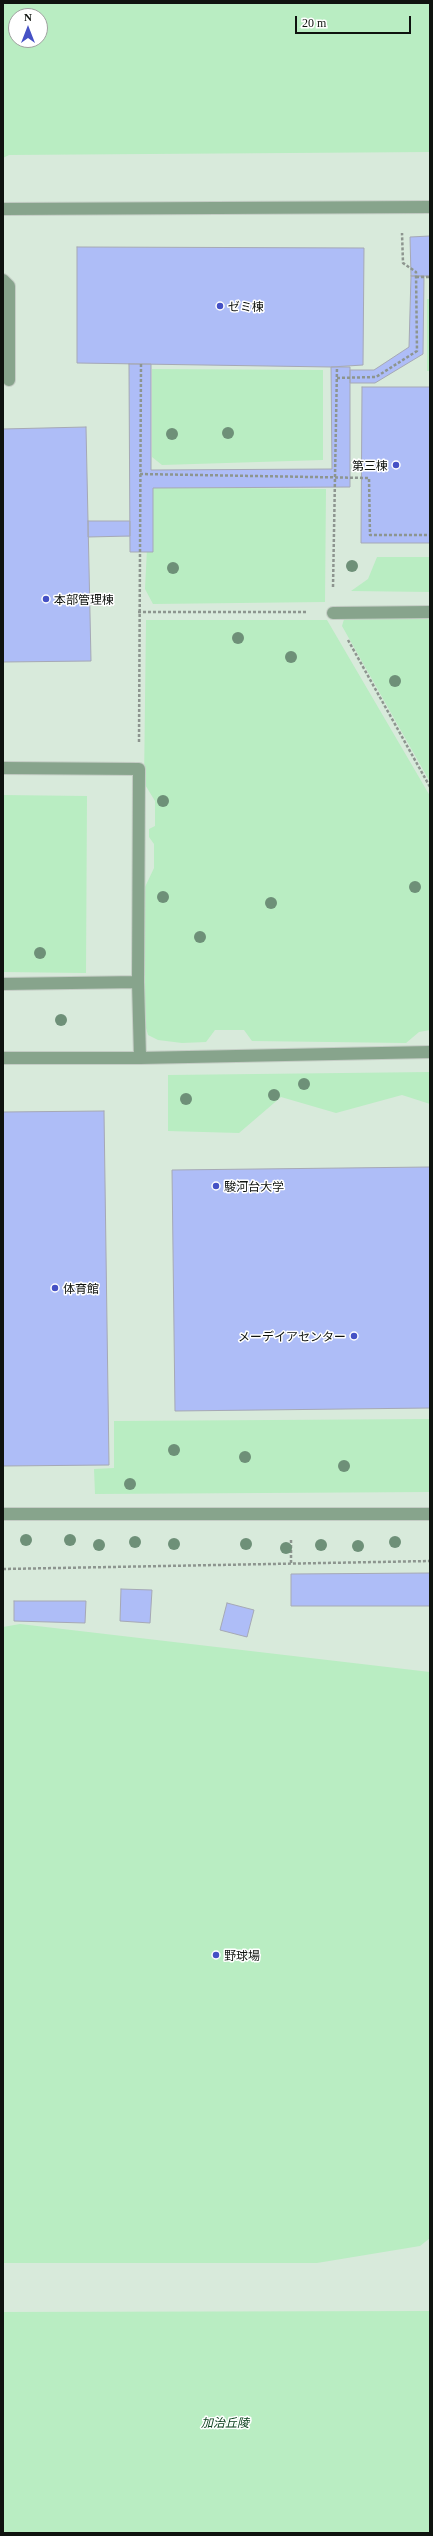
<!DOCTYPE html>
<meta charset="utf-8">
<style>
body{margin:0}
#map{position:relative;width:433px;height:2536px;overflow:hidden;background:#e6f1e8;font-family:Georgia,serif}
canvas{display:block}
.frame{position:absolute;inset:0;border:4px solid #0f130f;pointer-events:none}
.north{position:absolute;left:8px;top:8px;width:40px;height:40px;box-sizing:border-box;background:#fff;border:1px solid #9fa19f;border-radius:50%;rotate:0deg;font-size:11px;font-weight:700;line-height:16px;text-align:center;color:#0f130f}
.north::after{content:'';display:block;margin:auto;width:14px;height:18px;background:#4551c5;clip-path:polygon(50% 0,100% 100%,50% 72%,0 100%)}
.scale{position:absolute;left:295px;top:16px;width:116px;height:18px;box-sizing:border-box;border:2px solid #0f130f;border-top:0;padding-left:5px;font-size:12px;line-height:14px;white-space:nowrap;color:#0f130f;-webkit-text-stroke:3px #fff;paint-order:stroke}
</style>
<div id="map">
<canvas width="433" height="2536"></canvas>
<div class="frame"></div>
<div class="north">N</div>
<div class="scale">20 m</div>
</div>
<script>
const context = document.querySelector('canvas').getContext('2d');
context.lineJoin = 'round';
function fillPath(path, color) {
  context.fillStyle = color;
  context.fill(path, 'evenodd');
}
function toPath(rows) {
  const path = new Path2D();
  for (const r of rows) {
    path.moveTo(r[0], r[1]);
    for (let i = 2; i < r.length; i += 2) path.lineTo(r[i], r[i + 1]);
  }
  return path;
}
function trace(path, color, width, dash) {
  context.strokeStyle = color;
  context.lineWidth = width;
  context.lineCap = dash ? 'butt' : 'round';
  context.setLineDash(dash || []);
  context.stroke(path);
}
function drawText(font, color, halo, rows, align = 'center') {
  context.font = font + ' Georgia,"Noto Sans JP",serif';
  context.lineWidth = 3;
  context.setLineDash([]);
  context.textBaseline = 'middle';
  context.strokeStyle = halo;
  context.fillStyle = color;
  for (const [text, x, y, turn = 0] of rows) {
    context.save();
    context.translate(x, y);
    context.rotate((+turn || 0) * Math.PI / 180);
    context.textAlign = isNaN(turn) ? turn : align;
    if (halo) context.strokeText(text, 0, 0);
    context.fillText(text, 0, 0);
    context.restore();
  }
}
fillPath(toPath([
 [87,3,430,3,430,2331,3,2335,3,11],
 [16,16,40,16,40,40,16,40]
]), '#d8eadb');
fillPath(toPath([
 [3,3,430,3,430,152,9,155,3,158],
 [16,16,40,16,40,40,16,40],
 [427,299,430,299,430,371,427,371],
 [152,369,323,370,323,460,162,465,152,457],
 [150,487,326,489,325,602,153,604,145,589],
 [377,557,430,557,430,592,351,591,368,579],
 [345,616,430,617,430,782,342,626],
 [146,620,327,620,430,796,430,1030,419,1032,406,1043,252,1041,244,1030,215,1030,206,1042,182,1043,158,1040,148,1035,144,1021,145,887,154,868,154,844,149,837,149,829,155,826,155,801,144,783],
 [3,795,87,796,86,973,3,972],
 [430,1072,430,1104,402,1095,336,1113,281,1097,239,1133,168,1131,168,1075],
 [430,1419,430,1492,95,1494,94,1469,114,1468,114,1421],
 [20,1624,430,1672,430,2238,420,2246,317,2263,3,2263,3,1627],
 [430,2311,430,2533,3,2533,3,2312]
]), '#b9edc2');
const building = toPath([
 [430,236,430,276,411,276,410,237,430,236],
 [77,247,364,248,363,365,331,367,77,363,77,247],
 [411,276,424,276,423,354,375,383,350,383,350,370,374,370,409,347,411,276],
 [129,364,151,364,151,470,332,469,331,367,350,367,350,487,153,488,153,552,130,552,129,364],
 [362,387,430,387,430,543,361,543,362,387],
 [86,427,91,661,3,662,3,429,86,427],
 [88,521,130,521,130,536,88,537,88,521],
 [104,1111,109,1465,3,1466,3,1112,104,1111],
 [430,1167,430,1408,175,1411,172,1170,430,1167],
 [430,1573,430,1606,291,1606,291,1574,430,1573],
 [121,1589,152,1590,150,1623,120,1621,121,1589],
 [14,1601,86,1601,85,1623,14,1621,14,1601],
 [227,1603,254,1610,247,1637,220,1630,227,1603]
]);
fillPath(building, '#aebdf7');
trace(building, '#a6a9b5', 1);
const lane = toPath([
 [3,209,430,207],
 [3,280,9,286,9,380],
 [333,613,430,612],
 [3,768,139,769,138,982,140,1058,3,1058],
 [3,984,138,982],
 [140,1058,430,1052],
 [3,1514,430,1514]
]);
trace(lane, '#c4cdc5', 14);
trace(toPath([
 [416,277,430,277],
 [337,378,376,377,417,351,416,272,403,263,402,233],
 [140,474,369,478,370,535,430,535],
 [333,587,337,367],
 [138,612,308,612],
 [348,640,430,787],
 [139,742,141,363],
 [291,1540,291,1563],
 [3,1569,430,1561]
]), '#8d958f', 2.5, [3, 2]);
trace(lane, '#87a48c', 12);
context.fillStyle = '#6e9078';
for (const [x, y] of [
 [228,433],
 [172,434],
 [352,566],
 [173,568],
 [238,638],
 [291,657],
 [395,681],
 [163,801],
 [415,887],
 [163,897],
 [271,903],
 [200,937],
 [40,953],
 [61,1020],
 [304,1084],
 [274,1095],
 [186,1099],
 [174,1450],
 [245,1457],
 [344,1466],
 [130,1484],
 [26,1540],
 [70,1540],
 [135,1542],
 [395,1542],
 [174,1544],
 [246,1544],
 [99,1545],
 [321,1545],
 [358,1546],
 [286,1548]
]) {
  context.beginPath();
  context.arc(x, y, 6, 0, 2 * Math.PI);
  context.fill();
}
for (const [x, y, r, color] of [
 [220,306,4,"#4551c5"],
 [396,465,4,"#4551c5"],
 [46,599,4,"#4551c5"],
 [216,1186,4,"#4551c5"],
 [55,1288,4,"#4551c5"],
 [354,1336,4,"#4551c5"],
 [216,1955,4,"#4551c5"]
]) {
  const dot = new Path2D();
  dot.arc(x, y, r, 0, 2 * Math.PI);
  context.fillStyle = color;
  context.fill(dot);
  trace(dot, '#fff', 1.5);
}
drawText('12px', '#0f130f', '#fff', [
 ["ゼミ棟",228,306],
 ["第三棟",388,465,"right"],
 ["本部管理棟",54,599],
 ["駿河台大学",224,1186],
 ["体育館",63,1288],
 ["メーデイアセンター",346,1336,"right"],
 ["野球場",224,1955]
], 'left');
drawText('italic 12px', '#0b401d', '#fff', [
 ["加治丘陵",225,2422]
]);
</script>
